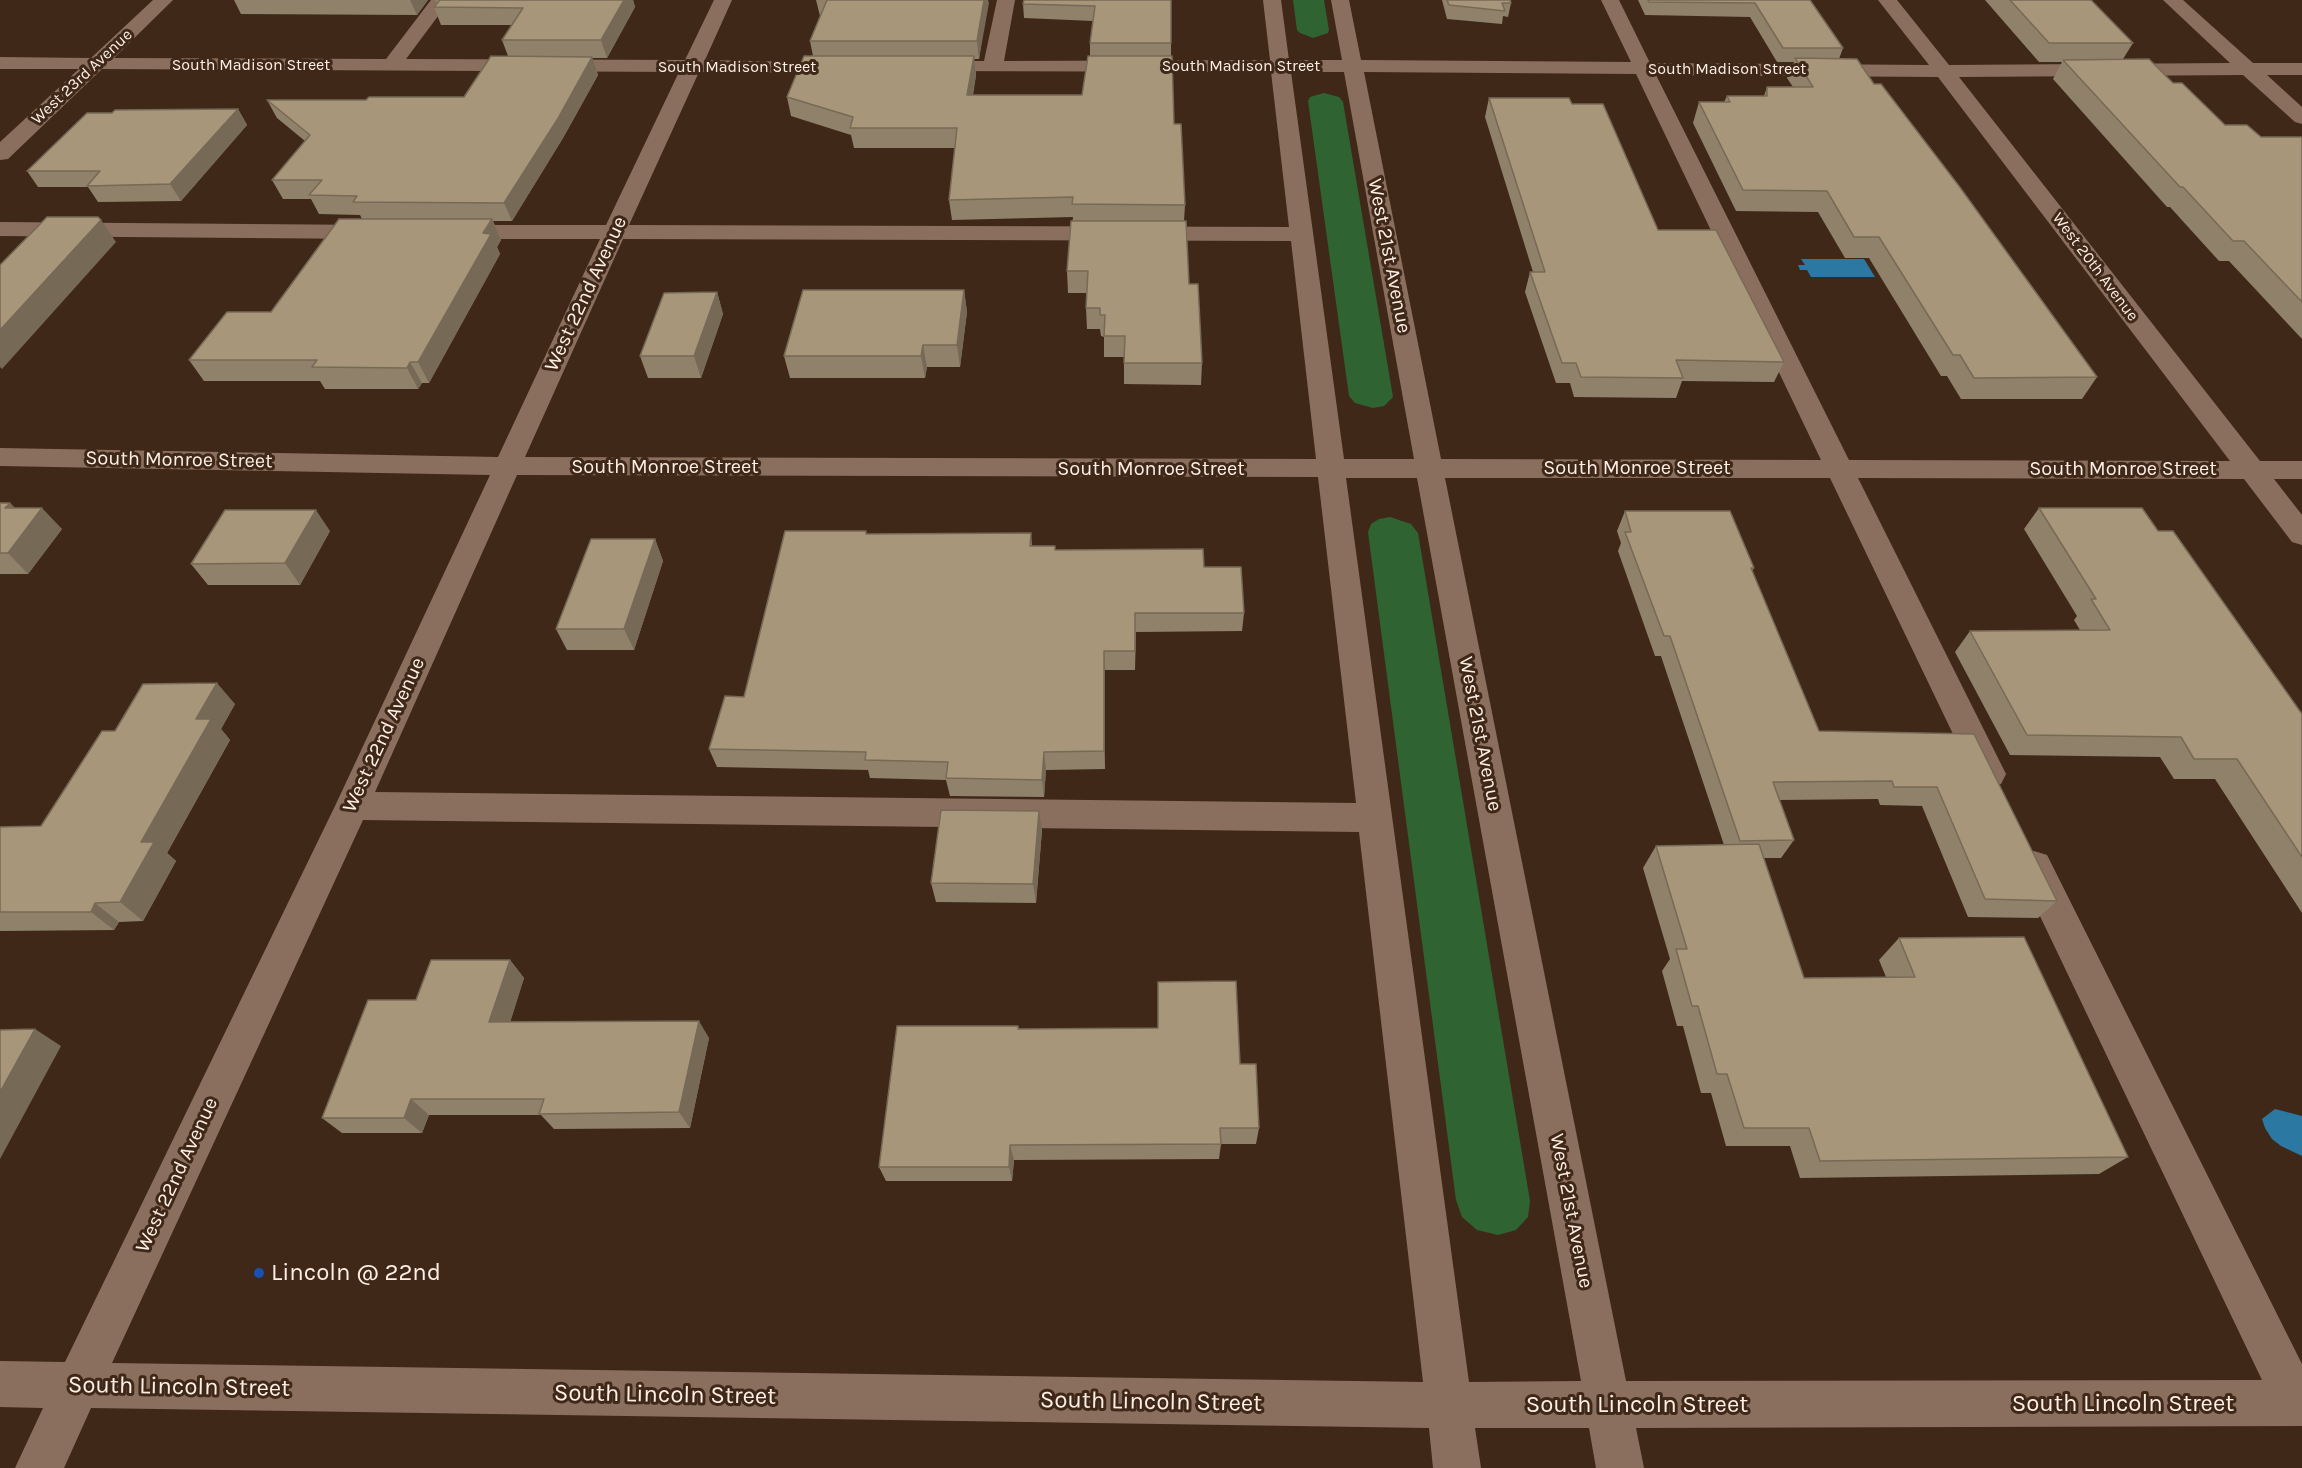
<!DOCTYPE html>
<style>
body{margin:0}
canvas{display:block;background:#3f2818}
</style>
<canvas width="2302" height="1468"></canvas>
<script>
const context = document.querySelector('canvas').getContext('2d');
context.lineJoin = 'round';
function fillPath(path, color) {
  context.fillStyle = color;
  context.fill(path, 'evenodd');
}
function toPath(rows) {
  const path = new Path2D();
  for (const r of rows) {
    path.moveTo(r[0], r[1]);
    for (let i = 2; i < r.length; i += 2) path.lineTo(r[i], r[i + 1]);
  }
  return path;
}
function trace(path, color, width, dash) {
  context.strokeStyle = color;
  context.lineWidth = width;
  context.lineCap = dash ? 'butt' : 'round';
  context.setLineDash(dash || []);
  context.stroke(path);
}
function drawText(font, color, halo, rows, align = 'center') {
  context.font = font + ' Karla,sans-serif';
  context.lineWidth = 6;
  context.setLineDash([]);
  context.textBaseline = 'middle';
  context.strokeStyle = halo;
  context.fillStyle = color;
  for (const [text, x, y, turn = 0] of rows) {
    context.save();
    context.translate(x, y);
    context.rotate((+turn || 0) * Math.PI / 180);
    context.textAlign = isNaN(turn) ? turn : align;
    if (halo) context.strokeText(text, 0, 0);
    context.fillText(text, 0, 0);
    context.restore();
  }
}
fillPath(toPath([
 [1293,0,1324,0,1329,30,1328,33,1313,38,1300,33,1297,30],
 [1324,93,1339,97,1343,102,1393,397,1384,406,1373,408,1355,403,1349,396,1308,101,1310,97],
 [1390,517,1411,524,1418,533,1530,1201,1528,1217,1516,1230,1498,1235,1477,1230,1462,1217,1456,1200,1368,532,1371,524,1379,519]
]), '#2f6331');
fillPath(toPath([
 [1801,259,1864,259,1875,277,1811,277,1807,270,1800,270,1798,265,1805,265],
 [2275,1109,2302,1116,2302,1156,2281,1146,2272,1139,2265,1128,2262,1119]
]), '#2b78a2');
fillPath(toPath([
 [153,0,173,0,114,58,386,59,431,0,450,0,406,59,685,60,714,0,732,0,705,60,851,63,854,67,851,71,844,73,699,72,629,225,1289,227,1271,72,925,71,922,67,925,63,932,61,984,61,997,0,1015,0,1004,61,1270,60,1263,0,1281,0,1289,60,1342,60,1331,0,1349,0,1361,60,1631,62,1601,0,1619,0,1650,63,1929,65,1878,0,1897,0,1949,65,2230,63,2163,0,2183,0,2253,63,2302,63,2302,75,2267,75,2302,107,2302,124,2295,122,2243,75,1959,77,2260,461,2302,461,2302,479,2274,479,2302,515,2302,545,2292,542,2244,479,1858,478,2006,774,2001,784,1989,788,1977,784,1830,478,1445,478,1626,1381,2262,1380,2016,866,2021,855,2034,851,2047,855,2302,1364,2302,1426,1636,1428,1644,1468,1596,1468,1589,1428,1475,1428,1481,1468,1433,1468,1429,1428,91,1408,64,1468,15,1468,43,1408,0,1407,0,1361,65,1362,335,806,490,475,0,466,0,448,498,457,600,239,452,239,444,237,440,232,444,227,452,225,606,225,679,72,102,69,8,159,0,160,0,142,79,69,0,69,0,57,91,58,153,0],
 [1291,72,1344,72,1414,459,1344,459,1291,72],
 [1364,72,1636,74,1821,460,1441,459,1364,72],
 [1656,75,1938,77,2230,461,1849,460,1656,75],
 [623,239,1291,241,1316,459,525,457,623,239],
 [517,475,1318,477,1356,803,375,792,517,475],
 [1346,478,1417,478,1581,1381,1469,1382,1346,478],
 [363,820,1359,832,1423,1382,112,1363,363,820],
 [0,222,373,225,381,227,385,232,381,237,373,239,0,236,0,222]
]), '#8b6f5e');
fillPath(toPath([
 [234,0,428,0,417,15,241,14],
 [435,0,633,0,635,7,607,58,592,58,598,75,563,138,512,221,493,221,501,240,497,247,500,254,429,383,422,383,418,389,325,389,320,381,204,381,189,360,271,312,362,219,360,215,319,214,311,199,283,199,272,180,305,141,277,118,267,100,366,100,464,97,508,56,502,40,512,25,441,25,434,7,437,3],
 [816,0,988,0,979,59,974,59,976,75,973,95,1082,95,1090,56,1090,43,1093,21,1024,18,1023,4,1171,0,1171,56,1174,124,1185,205,1184,221,1189,284,1202,363,1201,385,1124,384,1124,357,1104,357,1104,337,1101,336,1100,329,1087,329,1086,308,1087,293,1068,293,1067,271,1073,217,952,220,949,200,955,148,854,148,851,135,791,116,787,97,813,56,810,41,820,16],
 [1442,0,1553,0,1510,0,1511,3,1508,17,1503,16,1502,24,1447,19],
 [1638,0,1810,0,1843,48,1839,59,1874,84,2097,377,2082,399,1961,399,1947,376,1941,376,1869,258,1845,258,1818,212,1736,211,1693,123,1699,102,1724,102,1727,96,1764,96,1767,87,1793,87,1787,78,1794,62,1777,62,1750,17,1645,15],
 [1985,0,2091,0,2133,43,2123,59,2173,83,2225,125,2261,137,2302,137,2302,339,2229,261,2219,261,2170,207,2167,207,2053,79,2062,62,2039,62],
 [1489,98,1572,104,1658,230,1784,362,1774,382,1682,381,1676,398,1574,397,1570,383,1556,383,1525,292,1530,272,1533,272,1485,117],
 [238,109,247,125,181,201,98,202,88,187,38,187,27,171,112,113],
 [964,290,967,312,960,367,927,367,925,378,790,378,784,356],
 [717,292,723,314,701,378,648,378,640,356],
 [0,503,10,503,15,508,62,529,28,574,0,574],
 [2039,508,2158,531,2302,714,2302,913,2215,779,2174,779,2160,757,2010,755,1955,652,1970,631,2080,630,2074,620,2077,616,2024,529],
 [1625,511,1754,568,1752,571,1819,731,1974,734,2057,901,2038,918,1968,917,1922,806,1880,805,1878,799,1779,800,1794,840,1781,858,1763,858,1804,978,1886,977,1879,960,1899,938,2128,1157,2099,1174,1800,1178,1790,1146,1726,1146,1711,1093,1701,1093,1683,1026,1677,1026,1662,971,1670,959,1643,868,1656,846,1724,845,1661,656,1655,656,1618,551,1621,543,1617,531],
 [330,531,300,585,208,585,191,564],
 [1031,533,1032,546,1055,550,1204,567,1244,613,1242,631,1136,632,1135,670,1105,670,1105,769,1046,770,1044,797,950,796,946,780,870,778,868,770,717,767,709,749,744,697,867,534],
 [655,539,663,561,634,650,567,650,556,629],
 [235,704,221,729,230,740,167,853,176,861,143,921,119,922,114,930,0,931,0,827,41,826,115,731],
 [1039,811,1042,830,1036,903,936,902,931,883],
 [510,960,524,978,510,1022,709,1038,690,1128,554,1129,541,1115,429,1115,422,1133,342,1133,322,1118,416,1000],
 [1018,1026,1019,1029,1240,1064,1259,1128,1256,1144,1221,1144,1219,1159,1014,1160,1012,1181,886,1181,879,1167]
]), '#90816a');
fillPath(toPath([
 [410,0,428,0,417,15],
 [620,0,633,0,635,7,607,58,601,40],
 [984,0,988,0,989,3,979,59,977,41],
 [974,56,976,75,969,114,967,95],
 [592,57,598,75,563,138,512,221,504,203],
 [238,109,247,125,181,201,170,184],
 [492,219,501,240,497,247,500,254,429,383,418,362,483,233],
 [101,220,116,242,2,369,0,367,0,330],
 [964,290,967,312,960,367,957,345],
 [717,292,723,314,701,378,694,356],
 [923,345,927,367,925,378,921,356],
 [410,362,422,383,418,389,407,368],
 [10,503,29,524,5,508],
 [42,508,62,529,28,574,8,553],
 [316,510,330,531,300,585,285,563],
 [655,539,663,561,634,650,624,629],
 [1104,651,1105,670,1105,769,1104,751],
 [217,683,235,704,221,729,230,740,167,853,176,861,143,921,120,902,141,842,196,719],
 [1044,752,1046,770,1044,797,1042,780],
 [1039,811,1042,830,1036,903,1033,884],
 [95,903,119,922,114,930,91,912],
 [510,960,524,978,505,1039,489,1022],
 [699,1021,709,1038,690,1128,679,1112],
 [35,1029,61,1046,0,1159,0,1092],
 [411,1099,429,1115,422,1133,404,1118],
 [1010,1145,1014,1160,1012,1181,1009,1167]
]), '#766956');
const building = toPath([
 [440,0,624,0,601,40,502,40,523,8,434,7,440,0],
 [827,0,984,0,977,41,810,41,827,0],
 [1024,0,1171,0,1171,43,1090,43,1095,6,1023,4,1024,0],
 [1447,0,1510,0,1511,3,1502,3,1505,11,1449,5,1447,0],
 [1648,0,1810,0,1843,48,1783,48,1755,3,1649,2,1648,0],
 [2010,0,2091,0,2133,43,2049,43,2010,0],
 [491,56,592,57,557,120,504,203,353,202,357,196,309,195,322,180,272,180,310,135,267,100,366,100,369,97,464,97,491,56],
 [804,56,974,56,967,95,1082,95,1088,56,1172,56,1174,124,1181,124,1185,205,1072,204,1073,197,949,200,957,128,850,128,853,117,787,97,804,56],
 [1795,58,1857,59,1874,84,1881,84,1959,186,2097,377,1974,378,1960,355,1953,355,1879,237,1854,237,1827,191,1743,190,1699,102,1730,102,1727,96,1767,96,1767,87,1813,87,1795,58],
 [2149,59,2173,83,2182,83,2225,125,2247,125,2261,137,2302,137,2302,302,2244,241,2233,241,2183,187,2180,187,2063,60,2149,59],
 [1489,98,1569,98,1572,104,1603,104,1658,230,1716,230,1784,362,1676,360,1683,378,1581,377,1576,363,1562,363,1530,272,1545,272,1489,98],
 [238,109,170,184,87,186,100,171,27,171,87,113,112,113,115,110,238,109],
 [47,217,98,217,101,220,0,330,0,265,47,217],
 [339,219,492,219,483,233,491,234,418,362,410,362,407,368,312,367,317,360,189,360,227,312,271,312,339,219],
 [1071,221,1186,221,1189,284,1198,284,1202,363,1124,363,1125,336,1104,336,1105,315,1100,315,1100,308,1086,308,1088,271,1067,271,1071,221],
 [803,290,964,290,957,345,923,345,921,356,784,356,803,290],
 [717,292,694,356,640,356,664,293,717,292],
 [0,503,10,503,5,508,42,508,8,553,0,553,0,503],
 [2039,508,2142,508,2158,531,2173,531,2302,714,2302,857,2237,759,2194,759,2181,737,2027,735,1970,631,2110,630,2091,599,2096,599,2039,508],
 [225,510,316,510,285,563,191,564,225,510],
 [1625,511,1730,511,1754,568,1751,568,1819,731,1974,734,2057,901,1985,899,1937,787,1894,787,1892,781,1773,782,1794,840,1740,841,1670,636,1664,636,1625,532,1631,532,1625,511],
 [785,531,866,531,866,534,1031,533,1030,546,1055,546,1055,550,1203,549,1204,567,1241,567,1244,613,1135,613,1135,651,1104,651,1104,751,1044,752,1042,780,946,778,948,762,865,760,866,752,709,749,725,696,744,697,785,531],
 [591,539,655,539,624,629,556,629,591,539],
 [217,683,196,719,211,719,141,842,154,842,120,902,95,903,91,912,0,912,0,827,41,826,102,731,115,731,143,684,217,683],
 [941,810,1039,811,1033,884,931,883,941,810],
 [1759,844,1804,978,1915,977,1899,938,2024,937,2128,1157,1820,1161,1809,1128,1744,1128,1727,1074,1717,1074,1698,1006,1692,1006,1676,949,1687,949,1656,846,1759,844],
 [431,960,510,960,489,1022,699,1021,679,1112,539,1114,544,1099,411,1099,404,1118,322,1118,368,1000,416,1000,431,960],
 [1236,981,1240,1064,1256,1064,1259,1128,1220,1128,1221,1144,1010,1145,1009,1167,879,1167,897,1026,1018,1026,1018,1029,1158,1028,1158,982,1236,981],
 [35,1029,0,1092,0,1030,35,1029]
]);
fillPath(building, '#a8967b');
trace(building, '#766956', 1.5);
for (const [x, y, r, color] of [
 [259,1273,6,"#1a4fb4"]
]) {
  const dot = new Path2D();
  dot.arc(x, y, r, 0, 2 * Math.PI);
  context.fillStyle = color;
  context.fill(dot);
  trace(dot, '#3f2818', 2);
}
drawText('16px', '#feeee4', '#3f2818', [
 ["South Madison Street",251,65],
 ["South Madison Street",1241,66],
 ["South Madison Street",737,67],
 ["South Madison Street",1727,69],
 ["West 23rd Avenue",82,77,-43],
 ["West 20th Avenue",2095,267,53]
]);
drawText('20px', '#feeee4', '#3f2818', [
 ["West 21st Avenue",1389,256,79],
 ["West 22nd Avenue",586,294,-65],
 ["South Monroe Street",179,460,1],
 ["South Monroe Street",665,467],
 ["South Monroe Street",1637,468],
 ["South Monroe Street",1151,469],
 ["South Monroe Street",2123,469],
 ["West 21st Avenue",1480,734,79],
 ["West 22nd Avenue",384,735,-65],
 ["West 22nd Avenue",177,1175,-65],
 ["West 21st Avenue",1571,1211,79]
]);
drawText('24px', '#feeee4', '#3f2818', [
 ["Lincoln @ 22nd",271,1273]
], 'left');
drawText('24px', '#feeee4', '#3f2818', [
 ["South Lincoln Street",179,1387,1],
 ["South Lincoln Street",665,1395,1],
 ["South Lincoln Street",1151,1402,1],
 ["South Lincoln Street",2123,1404],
 ["South Lincoln Street",1637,1405]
]);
</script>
